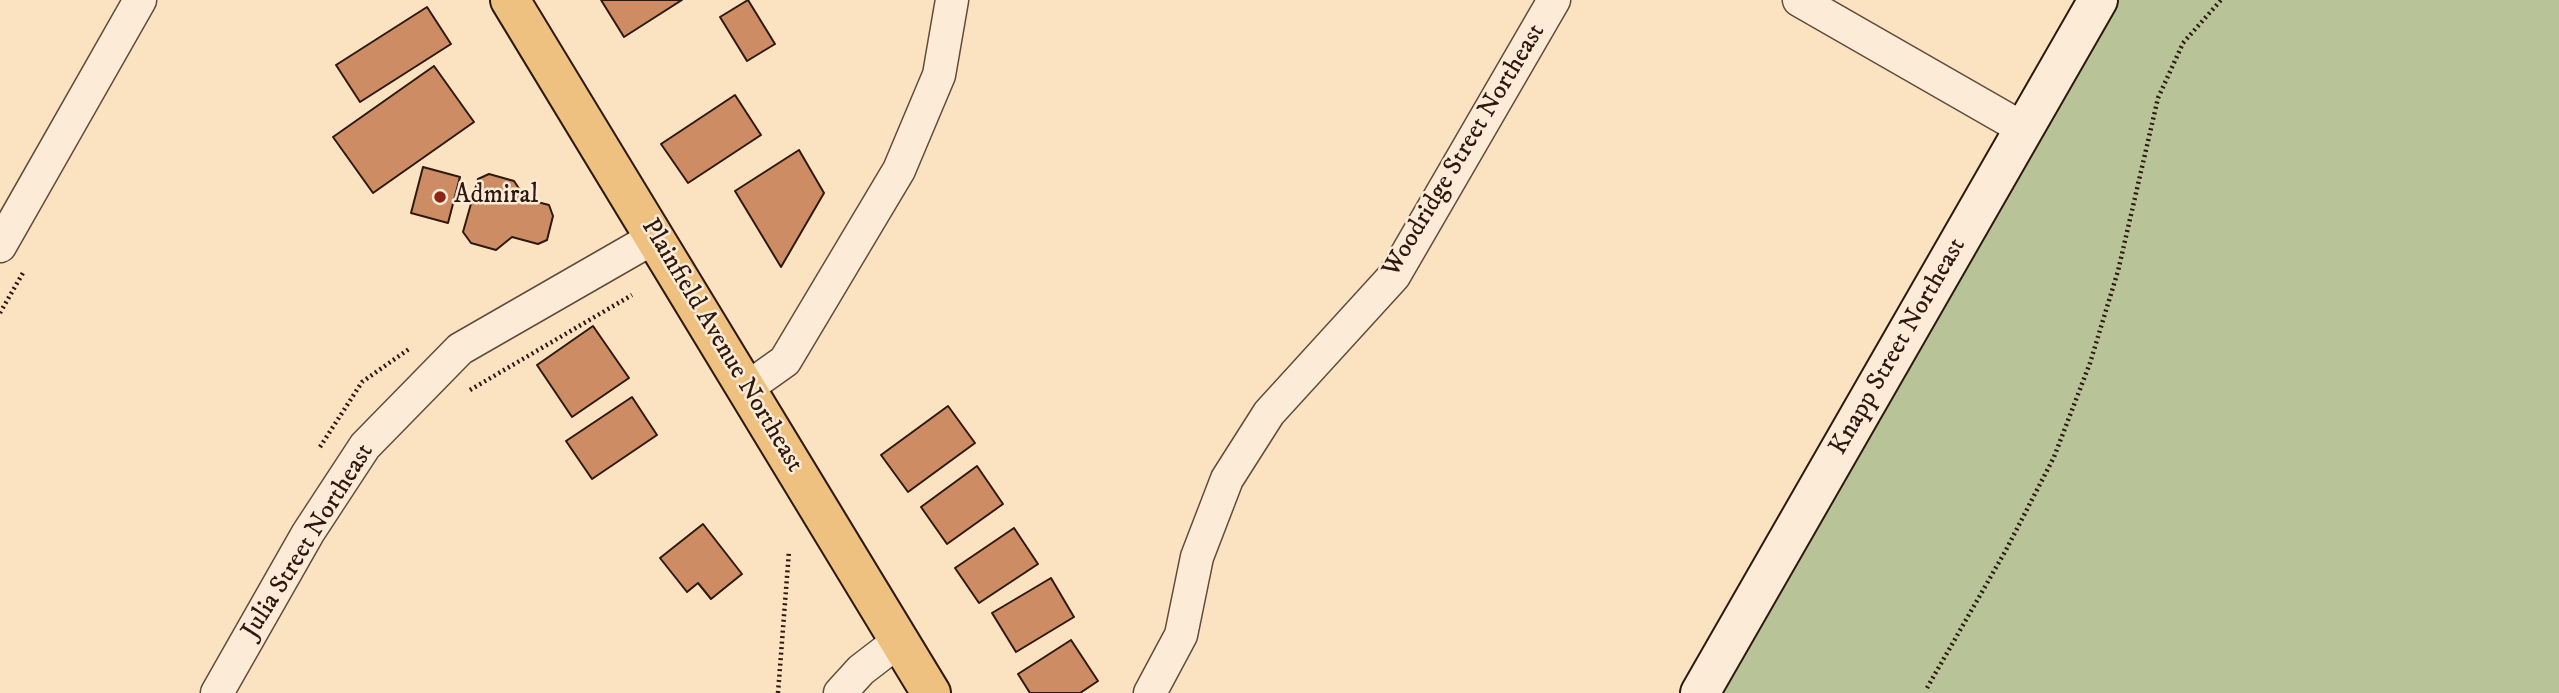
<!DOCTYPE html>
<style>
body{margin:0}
canvas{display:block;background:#fbe2c1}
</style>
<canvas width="2559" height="693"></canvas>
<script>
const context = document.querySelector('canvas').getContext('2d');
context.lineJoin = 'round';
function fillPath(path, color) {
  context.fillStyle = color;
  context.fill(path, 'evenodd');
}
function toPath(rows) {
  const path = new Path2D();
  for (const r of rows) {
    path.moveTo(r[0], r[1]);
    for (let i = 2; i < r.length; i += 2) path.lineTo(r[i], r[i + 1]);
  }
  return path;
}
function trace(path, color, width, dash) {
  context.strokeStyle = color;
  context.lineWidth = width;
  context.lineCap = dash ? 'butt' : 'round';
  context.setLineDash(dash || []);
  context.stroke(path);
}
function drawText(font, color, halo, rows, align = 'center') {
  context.font = font + ' "IM FELL DW Pica",serif';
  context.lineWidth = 5;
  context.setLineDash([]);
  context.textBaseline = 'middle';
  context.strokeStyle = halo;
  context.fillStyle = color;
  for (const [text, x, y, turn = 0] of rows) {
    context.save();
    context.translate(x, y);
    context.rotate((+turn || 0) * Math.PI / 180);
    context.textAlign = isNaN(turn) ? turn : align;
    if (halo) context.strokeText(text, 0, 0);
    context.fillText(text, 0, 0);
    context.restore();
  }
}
fillPath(toPath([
 [2119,0,2559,0,2559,693,1724,693]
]), '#b8c498');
const building = toPath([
 [601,0,682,0,624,37,601,0],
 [748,0,775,44,747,61,720,17,748,0],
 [427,7,451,44,360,102,336,65,427,7],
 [434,66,474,122,373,193,333,137,434,66],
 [735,95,761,135,688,183,661,144,735,95],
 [799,150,824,193,781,267,735,191,799,150],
 [423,167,460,177,448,223,411,213,423,167],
 [489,174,514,181,526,199,549,205,553,216,547,240,538,244,512,237,496,250,471,243,463,232,478,179,489,174],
 [593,326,629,378,572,417,537,365,593,326],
 [632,397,657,435,592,479,566,441,632,397],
 [948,406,975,443,908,492,881,455,948,406],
 [977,466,1003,504,947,544,921,507,977,466],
 [703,524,742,574,711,599,698,583,687,592,660,558,703,524],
 [1014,528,1038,564,979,603,955,568,1014,528],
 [1051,578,1074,617,1016,652,992,613,1051,578],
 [1071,640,1098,681,1080,693,1030,693,1018,674,1071,640]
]);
fillPath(building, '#ce8c64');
trace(building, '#2e1911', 2);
const minor = toPath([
 [1799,0,2024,129],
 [0,246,140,0],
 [747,388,785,361,899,170,939,75,952,0],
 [217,693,308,533,365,446,460,349,655,237],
 [840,693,861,670,900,640],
 [1150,693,1181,635,1197,557,1227,479,1269,413,1394,276,1554,0]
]);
const secondary = toPath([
 [1700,693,2098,0]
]);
const primary = toPath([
 [510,0,931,693]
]);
trace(minor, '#614b3d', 35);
trace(secondary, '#2e1911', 42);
trace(primary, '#2e1911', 42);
trace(toPath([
 [0,313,24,271],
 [470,390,632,295],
 [320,447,362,382,409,349],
 [1927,688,2006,550,2054,457,2090,363,2118,271,2158,98,2183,43,2221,0],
 [778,693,789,551]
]), '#2e1911', 4.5, [2, 3.5]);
trace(minor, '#fcecd7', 32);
trace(secondary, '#fcecd7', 38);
trace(primary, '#eec180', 38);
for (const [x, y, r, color] of [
 [440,197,7,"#8f2418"]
]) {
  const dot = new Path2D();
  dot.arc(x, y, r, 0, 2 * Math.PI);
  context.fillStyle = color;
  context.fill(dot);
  trace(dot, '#fcecd7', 2.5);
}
drawText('26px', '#2e1911', '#fcecd7', [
 ["Woodridge Street Northeast",1465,151,-59],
 ["Plainfield Avenue Northeast",721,346,59],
 ["Knapp Street Northeast",1899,347,-60],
 ["Julia Street Northeast",309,542,-58]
]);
drawText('26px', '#2e1911', '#fcecd7', [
 ["Admiral",454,197]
], 'left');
</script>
